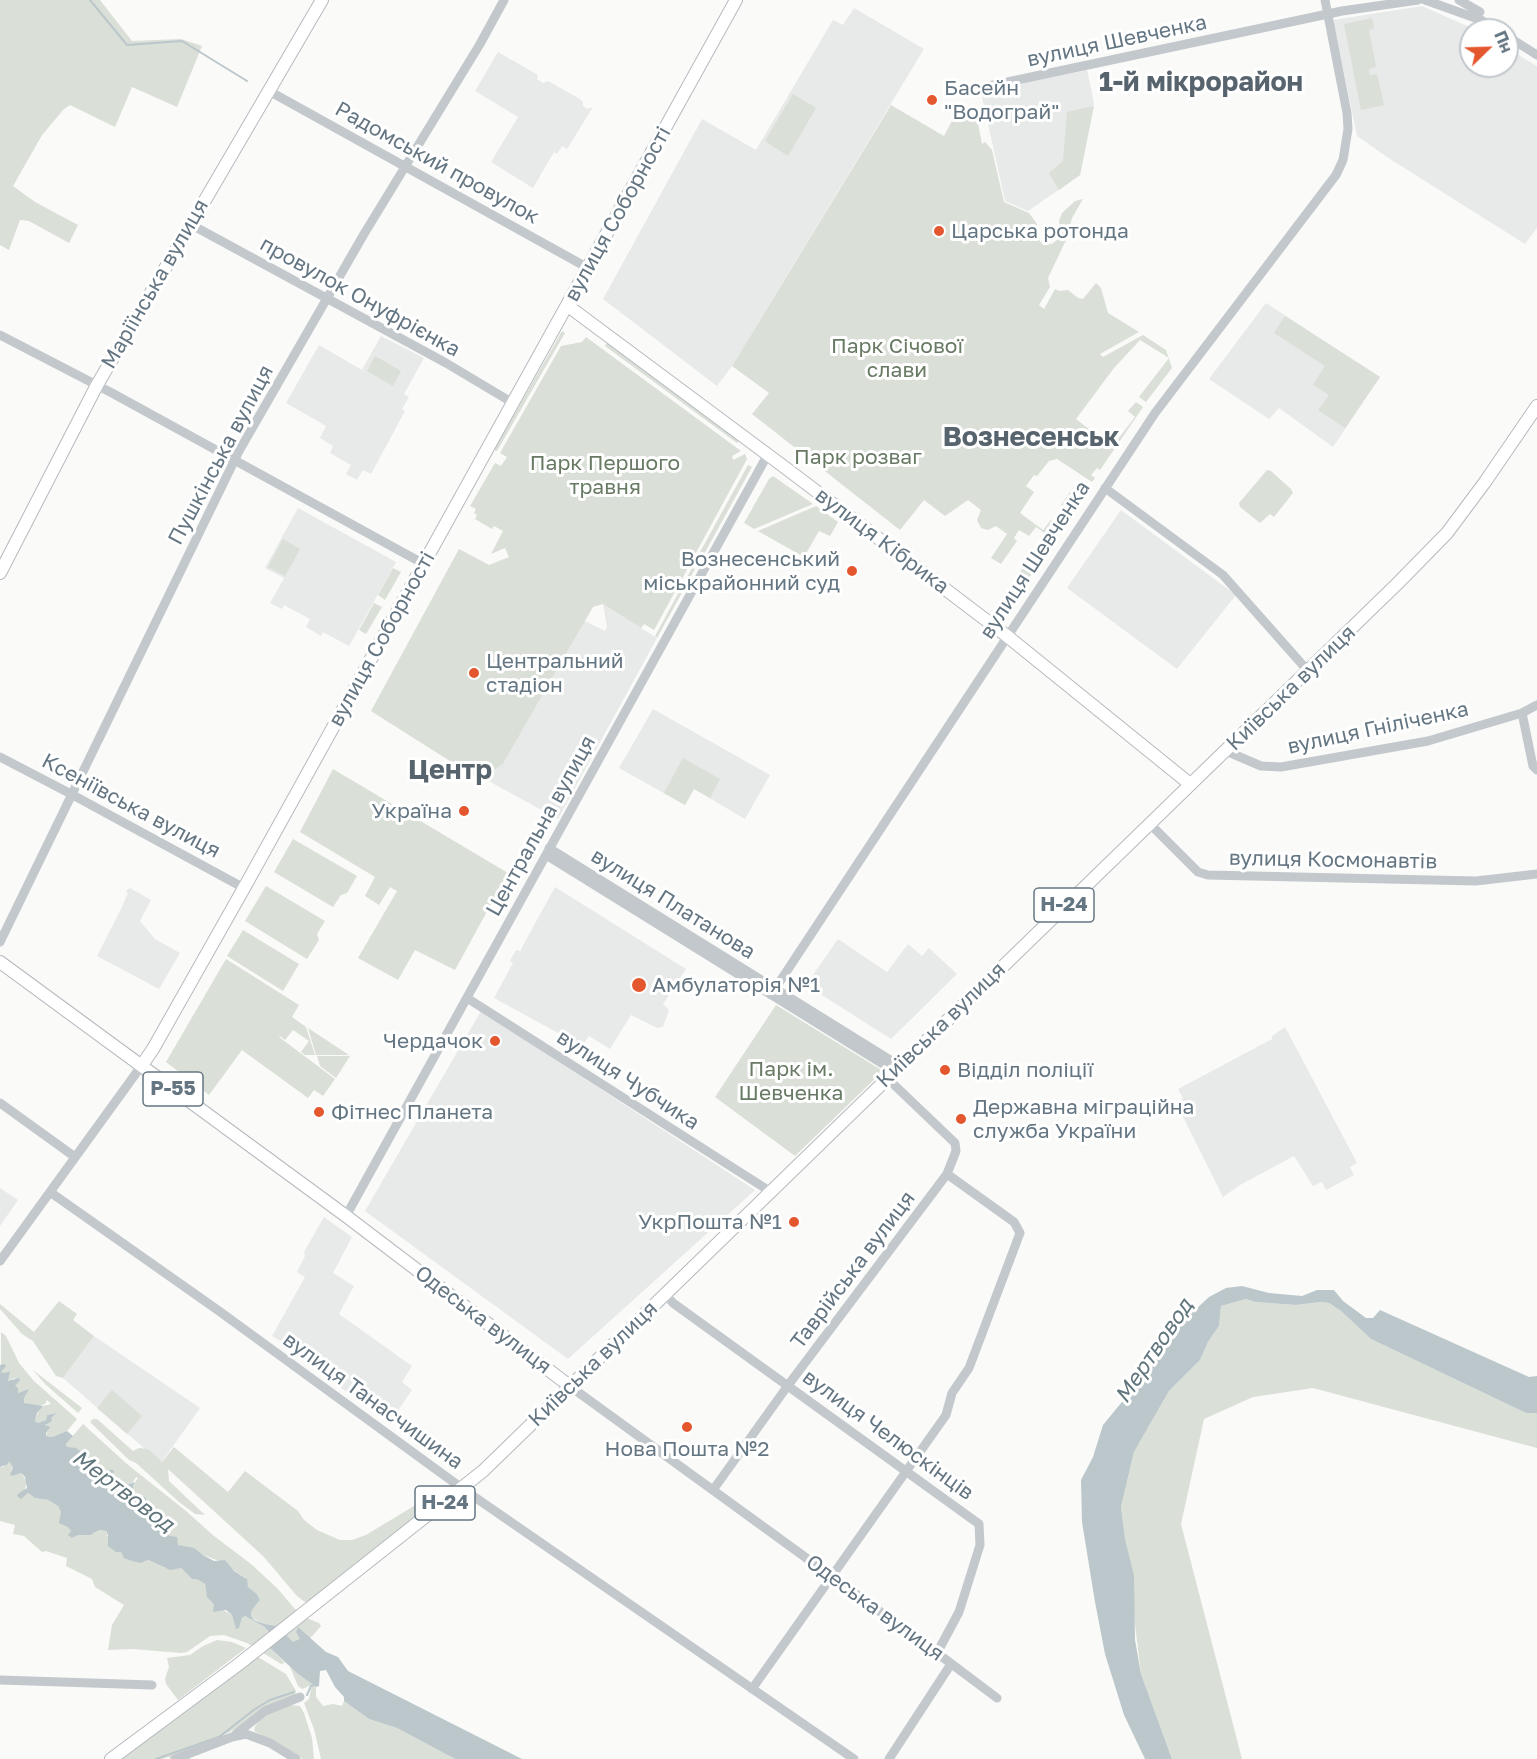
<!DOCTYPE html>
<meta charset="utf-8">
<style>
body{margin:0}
#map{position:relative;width:1537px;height:1759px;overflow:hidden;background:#fafaf8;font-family:"Golos Text",sans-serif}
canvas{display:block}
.north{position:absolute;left:1459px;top:18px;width:60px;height:60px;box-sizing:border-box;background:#fff;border:2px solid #c1c8cd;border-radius:50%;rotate:67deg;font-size:16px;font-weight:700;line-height:24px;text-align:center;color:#657683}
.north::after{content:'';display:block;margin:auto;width:21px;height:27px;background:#e4572e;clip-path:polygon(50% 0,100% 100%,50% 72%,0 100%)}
</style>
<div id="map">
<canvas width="1537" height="1759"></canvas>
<div class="north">Пн</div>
</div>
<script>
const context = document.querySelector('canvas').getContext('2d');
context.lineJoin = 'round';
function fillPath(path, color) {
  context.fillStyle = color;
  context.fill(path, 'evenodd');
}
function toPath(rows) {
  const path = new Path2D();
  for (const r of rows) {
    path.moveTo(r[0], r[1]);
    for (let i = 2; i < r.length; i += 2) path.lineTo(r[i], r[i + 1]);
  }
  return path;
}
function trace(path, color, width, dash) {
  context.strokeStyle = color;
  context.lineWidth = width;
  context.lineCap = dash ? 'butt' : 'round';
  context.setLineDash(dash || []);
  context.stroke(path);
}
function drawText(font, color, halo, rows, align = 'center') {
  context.font = font + ' "Golos Text",sans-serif';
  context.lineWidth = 6;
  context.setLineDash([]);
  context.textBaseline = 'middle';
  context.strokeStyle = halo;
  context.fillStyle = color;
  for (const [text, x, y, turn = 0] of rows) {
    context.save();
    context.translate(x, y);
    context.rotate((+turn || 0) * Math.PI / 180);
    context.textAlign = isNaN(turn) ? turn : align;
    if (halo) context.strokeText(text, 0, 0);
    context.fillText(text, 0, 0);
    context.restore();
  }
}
fillPath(toPath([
 [1422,6,1476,30,1471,30,1471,66,1507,66,1507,48,1537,66,1537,228,1525,244,1390,159,1357,136,1333,20],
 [854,8,924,49,732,366,717,386,603,299,702,119,756,150,833,20,843,25],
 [498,52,538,75,537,79,543,83,548,81,580,99,583,102,583,106,587,109,593,107,567,149,562,146,557,154,554,152,533,188,491,162,518,117,475,91],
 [1087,70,1094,103,1080,175,1028,211,1005,201,981,92],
 [1266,303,1380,377,1333,447,1279,408,1269,419,1209,379],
 [381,336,424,358,404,394,409,397,402,409,405,411,371,474,363,470,357,480,346,474,351,465,330,453,333,446,320,438,326,426,286,403,319,345,362,370],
 [298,508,396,562,349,646,323,632,321,636,306,627,310,619,284,605,282,609,270,603,284,578,265,568],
 [1121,510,1236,595,1177,669,1067,588],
 [603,604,657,638,558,819,483,778,503,764,585,621,605,631,607,627],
 [653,709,770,775,745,819,694,789,685,805,619,768],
 [555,887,686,969,663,1004,669,1010,663,1027,657,1028,631,1015,610,1049,589,1036,582,1046,494,998,513,963,510,961,516,950,520,951],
 [130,888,151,900,140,921,155,939,180,953,159,989,97,956,120,911,128,893,126,892,127,890],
 [838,939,887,972,908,944,922,956,929,948,957,974,891,1039,806,985],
 [481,1011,755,1190,568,1359,365,1211],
 [1285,1027,1357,1163,1350,1167,1354,1175,1326,1190,1322,1182,1313,1186,1294,1156,1240,1185,1223,1197,1176,1103,1183,1098,1178,1089,1272,1039,1272,1036],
 [0,1188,18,1200,0,1226],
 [324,1217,352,1237,333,1273,354,1286,339,1314,412,1366,402,1382,412,1390,390,1422,337,1385,292,1347,272,1336,305,1277,297,1272,305,1256,304,1252],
 [94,1336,200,1408,161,1463,63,1378]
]), '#e8e9e9');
fillPath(toPath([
 [0,0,100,0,132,41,181,39,202,46,177,107,132,87,115,127,70,105,64,109,42,135,13,186,35,202,78,225,69,243,29,221,20,220,9,250,0,245],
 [1372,18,1374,28,1369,30,1376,67,1369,69,1370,75,1377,74,1384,105,1361,110,1344,24],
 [793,94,816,108,788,156,765,141],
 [891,105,944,136,953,119,976,113,982,144,985,142,992,150,1004,202,1029,213,1037,224,1040,243,1042,241,1052,244,1057,240,1060,227,1059,221,1062,213,1075,201,1083,199,1072,218,1066,240,1048,278,1050,287,1039,305,1044,309,1055,289,1059,291,1068,290,1078,298,1083,299,1096,283,1101,288,1108,313,1139,332,1100,354,1103,357,1143,335,1166,350,1172,368,1146,402,1139,397,1169,358,1140,340,1114,368,1076,419,1112,447,1135,417,1128,411,1136,402,1143,407,1100,470,1097,468,1091,475,1095,478,1092,482,1057,459,1049,461,1037,476,1034,475,1026,486,1034,492,1020,513,1043,530,1051,520,1059,526,1061,530,1048,550,1039,544,1046,534,1036,527,1029,536,1019,530,1014,538,1017,541,1001,564,991,558,1007,534,996,526,988,530,981,528,977,520,981,510,968,500,945,516,924,500,900,530,752,414,769,393,732,366],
 [1094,106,1080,175,1059,190,1049,173,1063,161,1067,112],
 [1285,316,1380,377,1345,428,1318,410,1329,395,1313,385,1325,366,1274,333],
 [562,331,565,333,497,451,494,450],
 [586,337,741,451,732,456,733,460,745,454,747,459,691,562,681,556,679,560,689,566,654,630,644,624,641,628,603,604,593,607,503,764,483,778,475,777,371,711,459,549,489,565,509,557,505,548,491,554,503,531,494,526,492,529,475,519,477,515,474,513,476,509,470,506,495,463,501,466,507,457,500,453,561,346,582,342],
 [607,343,739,441,737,443,605,346],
 [375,356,401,371,393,386,367,371],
 [748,465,752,467,698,565,694,563],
 [1267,470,1271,471,1291,489,1293,493,1274,517,1270,514,1260,523,1240,507,1239,503],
 [773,476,813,504,754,529,744,523,769,479],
 [1075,485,1085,492,1072,512,1061,505],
 [816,506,838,522,830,536,819,531,804,557,758,531],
 [283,539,300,549,285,576,268,567],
 [1037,547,1046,553,1027,581,1018,575],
 [393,568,401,572,385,600,378,595],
 [692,568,695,569,657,638,655,636],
 [374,603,382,607,366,634,359,630],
 [683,758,720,779,710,798,694,789,685,805,664,793],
 [333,769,508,873,455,970,415,950,398,980,358,958,397,891,390,887,379,905,365,896,375,877,300,832],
 [293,839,357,876,347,893,341,895,333,907,274,872],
 [266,886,325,921,317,934,319,940,307,959,245,921],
 [243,930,299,964,283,991,227,956],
 [226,959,299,1005,292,1017,306,1027,315,1055,305,1055,301,1052,309,1041,293,1030,285,1040,280,1036,279,1037,335,1079,323,1096,314,1090,308,1098,242,1050,209,1095,166,1062],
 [776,1005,883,1071,795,1156,715,1097],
 [308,1028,349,1055,316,1055],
 [317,1056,350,1056,336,1078,320,1066],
 [1246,1299,1255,1302,1296,1305,1320,1302,1329,1303,1341,1311,1371,1339,1526,1413,1537,1413,1537,1448,1313,1388,1253,1397,1204,1419,1181,1524,1242,1759,1172,1759,1141,1674,1121,1507,1134,1452,1169,1391,1200,1360,1208,1342,1219,1326,1221,1306],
 [59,1301,77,1314,73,1320,94,1336,63,1378,56,1376,33,1341,22,1334,0,1309,0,1304,34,1332],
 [1,1332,6,1336,19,1363,34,1381,77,1419,67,1431,52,1437,46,1436,48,1428,45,1426,54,1413,47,1415,46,1420,38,1423,35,1421,39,1410,43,1406,51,1404,47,1400,45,1404,40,1406,25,1404,23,1400,28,1390,18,1393,14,1386,17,1383,15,1378,8,1381,9,1371,4,1374,1,1372],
 [33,1370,82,1408,78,1413,45,1384],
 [112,1390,142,1416,127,1434,97,1408],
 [93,1419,97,1419,133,1451,139,1448,148,1449,162,1462,174,1447,228,1492,245,1471,298,1511,304,1520,317,1530,340,1540,352,1540,366,1535,437,1492,445,1492,444,1497,313,1601,305,1602,297,1596,263,1556,168,1469,169,1481,205,1515,195,1514,179,1502,136,1463,129,1460,90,1422],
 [83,1424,127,1464,186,1511,214,1536,251,1564,277,1588,295,1609,309,1619,319,1623,321,1626,314,1634,310,1638,298,1628,300,1640,293,1643,277,1626,265,1624,254,1619,251,1617,252,1610,260,1600,257,1594,248,1587,246,1578,219,1561,178,1545,167,1534,163,1531,163,1516,150,1509,142,1495,133,1492,133,1486,138,1478,136,1477,133,1482,123,1486,113,1479,114,1470,97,1470,90,1459,67,1447,66,1444],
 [9,1460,12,1463,13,1467,11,1470,13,1476,21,1473,27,1482,23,1496,28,1493,35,1498,48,1500,58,1506,71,1531,69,1535,72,1538,78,1535,95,1533,100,1530,106,1531,109,1541,121,1552,144,1562,149,1560,155,1562,165,1568,181,1568,192,1579,200,1580,205,1584,207,1596,221,1609,232,1615,236,1628,239,1627,242,1618,245,1616,267,1628,268,1635,260,1644,271,1649,285,1663,281,1664,247,1643,224,1635,210,1636,187,1652,181,1653,133,1649,108,1650,112,1625,124,1605,95,1587,92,1579,66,1566,67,1558,46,1551,42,1552,24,1536,13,1534,15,1525,0,1521,0,1467,3,1467],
 [217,1640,232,1642,246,1648,178,1700,166,1684,165,1679,169,1667,167,1658,190,1655,203,1646],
 [258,1657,286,1674,296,1691,295,1695,191,1754,190,1759,171,1759,169,1757,162,1759,120,1759],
 [290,1667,316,1687,316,1697,323,1706,333,1704,342,1706,344,1701,369,1719,397,1728,455,1759,321,1759,314,1729,304,1703,309,1699,312,1685,302,1689,298,1686],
 [289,1705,300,1706,304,1713,312,1738,314,1759,303,1759,254,1731,255,1726,265,1714]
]), '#dadfd7');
fillPath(toPath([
 [1242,1286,1269,1293,1302,1296,1317,1290,1334,1290,1343,1301,1366,1318,1373,1318,1380,1310,1529,1377,1537,1376,1537,1413,1526,1413,1371,1339,1341,1311,1329,1303,1320,1302,1296,1305,1255,1302,1246,1299,1221,1306,1219,1326,1208,1342,1200,1360,1169,1391,1134,1452,1121,1507,1125,1539,1134,1576,1135,1640,1141,1674,1172,1759,1145,1759,1124,1715,1105,1654,1095,1602,1082,1522,1081,1480,1093,1457,1103,1425,1139,1381,1162,1350,1170,1333,1209,1297,1226,1288],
 [5,1364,6,1366,1,1372,4,1373,10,1371,8,1381,19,1378,20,1380,15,1386,18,1388,18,1393,29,1389,24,1398,24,1403,43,1406,37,1413,35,1421,38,1423,46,1420,47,1415,56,1413,51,1418,52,1421,45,1425,50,1427,46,1433,46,1436,52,1437,67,1431,73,1436,66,1444,67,1447,76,1448,90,1459,98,1459,99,1461,94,1468,97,1470,114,1470,113,1479,123,1486,135,1482,133,1486,133,1492,145,1497,151,1509,160,1511,166,1521,164,1531,170,1536,177,1537,178,1545,194,1548,203,1555,214,1561,225,1560,234,1571,247,1579,248,1587,257,1594,260,1600,252,1610,251,1616,254,1620,265,1624,277,1626,293,1642,300,1639,296,1632,298,1627,326,1652,338,1657,348,1671,522,1759,455,1759,397,1728,369,1719,344,1701,344,1697,335,1687,326,1670,320,1671,319,1686,316,1687,297,1673,271,1649,260,1644,268,1635,268,1631,265,1627,245,1616,242,1618,239,1628,236,1629,232,1615,226,1610,213,1612,214,1604,207,1597,205,1584,199,1580,192,1579,181,1568,170,1570,149,1560,140,1563,129,1560,124,1558,121,1552,116,1552,108,1546,108,1535,106,1531,100,1530,90,1535,78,1535,72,1538,68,1535,71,1531,68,1527,59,1523,61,1512,58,1506,48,1500,35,1498,28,1493,21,1499,17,1496,18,1494,27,1488,25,1477,21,1473,13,1476,10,1475,13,1467,9,1461,8,1464,0,1467,0,1365]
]), '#bbc7cb');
trace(toPath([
 [90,0,127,45,182,41,247,81],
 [307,1695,311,1686,316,1684],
 [156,1759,219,1737,255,1709,270,1700,294,1692]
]), '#bbc7cb', 2);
const major = toPath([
 [568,306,787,469,1007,636,1190,784],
 [0,573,97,385,322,0],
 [0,962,346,1216,571,1387],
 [142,1065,153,1049,244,888,736,0],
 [111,1759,239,1664,483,1471,1398,583,1447,533,1485,482,1537,406]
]);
trace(major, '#b5babe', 14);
trace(toPath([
 [1425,0,1481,20,1497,30],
 [1459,0,1480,12],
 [1507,36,1537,55],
 [984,87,1342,11,1418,0],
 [269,91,588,268],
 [190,224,446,363,513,403],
 [0,335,112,393,424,564],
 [1105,488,1223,575,1308,671],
 [1522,713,1533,766,1537,770],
 [1226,751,1261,766,1281,767,1428,741,1522,713,1537,705],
 [0,757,71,794,244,888],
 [1149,823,1198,872,1208,875,1476,881,1537,874],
 [549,848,900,1066],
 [546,855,894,1071],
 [0,942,239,451,364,234,480,44,504,0],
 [771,995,1155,413,1336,175,1343,160,1348,129,1347,113,1325,0],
 [467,998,771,1192],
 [0,1103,75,1157],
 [50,1192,219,1311,463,1489,854,1759],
 [346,1216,768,454],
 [0,1261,142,1065],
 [665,1294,673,1303,979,1524,980,1545,959,1612,937,1653],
 [571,1387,937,1653,997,1698],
 [713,1490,789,1384,947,1174,956,1151,955,1143,887,1078],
 [0,1680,152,1685],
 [752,1689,946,1415,952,1393,969,1368,1020,1233,1014,1222,947,1174],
 [236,1734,265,1711,300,1697],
 [175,1759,232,1737,246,1734,270,1743,296,1759],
 [889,1759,951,1664]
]), '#c3c8cc', 9);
trace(major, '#fff', 12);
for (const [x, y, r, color] of [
 [932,100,6,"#e4572e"],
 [939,231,6,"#e4572e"],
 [852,571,6,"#e4572e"],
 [474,673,6,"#e4572e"],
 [464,811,6,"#e4572e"],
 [639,985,8,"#e4572e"],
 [495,1041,6,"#e4572e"],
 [945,1070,6,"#e4572e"],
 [319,1112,6,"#e4572e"],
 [961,1119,6,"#e4572e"],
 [794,1222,6,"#e4572e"],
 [687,1427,6,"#e4572e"]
]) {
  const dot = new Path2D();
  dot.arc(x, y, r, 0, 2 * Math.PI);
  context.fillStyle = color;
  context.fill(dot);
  trace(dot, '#fff', 2);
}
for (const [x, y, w] of [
 [1064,905,60],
 [173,1089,60],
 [445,1503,60]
]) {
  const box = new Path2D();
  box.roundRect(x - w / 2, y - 17, w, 34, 4.5);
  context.fillStyle = '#fff';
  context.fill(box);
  trace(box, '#657683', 1.5);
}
drawText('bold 20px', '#657683', null, [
 ["Н-24",1064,905],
 ["Р-55",173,1089],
 ["Н-24",445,1503]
]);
drawText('21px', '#657683', '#fff', [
 ["вулиця Шевченка",1117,41,-12],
 ["Радомський провулок",437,163,29],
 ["вулиця Соборності",618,214,-61],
 ["Маріїнська вулиця",155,284,-60],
 ["провулок Онуфрієнка",360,297,29],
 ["Пушкінська вулиця",221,455,-62],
 ["вулиця Кібрика",882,541,37],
 ["вулиця Шевченка",1035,560,-57],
 ["вулиця Соборності",382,639,-61],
 ["Київська вулиця",1291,688,-44],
 ["вулиця Гніліченка",1378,728,-12],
 ["Ксеніївська вулиця",131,806,28],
 ["Центральна вулиця",541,826,-61],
 ["вулиця Космонавтів",1333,860,1],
 ["вулиця Платанова",673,904,32],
 ["Київська вулиця",941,1025,-44],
 ["вулиця Чубчика",628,1080,33],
 ["Таврійська вулиця",853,1270,-53],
 ["Одеська вулиця",483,1320,37],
 ["Київська вулиця",593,1364,-44],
 ["вулиця Танасчишина",373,1401,36],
 ["вулиця Челюскінців",888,1435,36],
 ["Одеська вулиця",875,1608,36]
]);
drawText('21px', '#657683', '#fff', [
 ["Басейн",944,88],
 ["\"Водограй\"",944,112],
 ["Царська ротонда",951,231],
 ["Вознесенський",840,559,"right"],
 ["міськрайонний суд",840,583,"right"],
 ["Центральний",486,661],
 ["стадіон",486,685],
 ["Україна",452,811,"right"],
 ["Амбулаторія №1",652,985],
 ["Чердачок",483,1041,"right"],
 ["Відділ поліції",957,1070],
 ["Державна міграційна",973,1107],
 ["служба України",973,1131],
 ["Фітнес Планета",331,1112],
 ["УкрПошта №1",782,1222,"right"],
 ["Нова Пошта №2",687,1449,"center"]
], 'left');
drawText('21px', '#687a64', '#fff', [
 ["Парк Січової",897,346],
 ["слави",897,370],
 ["Парк розваг",858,457],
 ["Парк Першого",605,463],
 ["травня",605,487],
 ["Парк ім.",791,1069],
 ["Шевченка",791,1093]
]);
drawText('italic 22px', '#60757c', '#fff', [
 ["Мертвовод",1154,1351,-56],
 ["Мертвовод",123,1491,37]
]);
drawText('bold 27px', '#57646e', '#fff', [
 ["1-й мікрорайон",1201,82],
 ["Вознесенськ",1031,437],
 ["Центр",450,770]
]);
</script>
